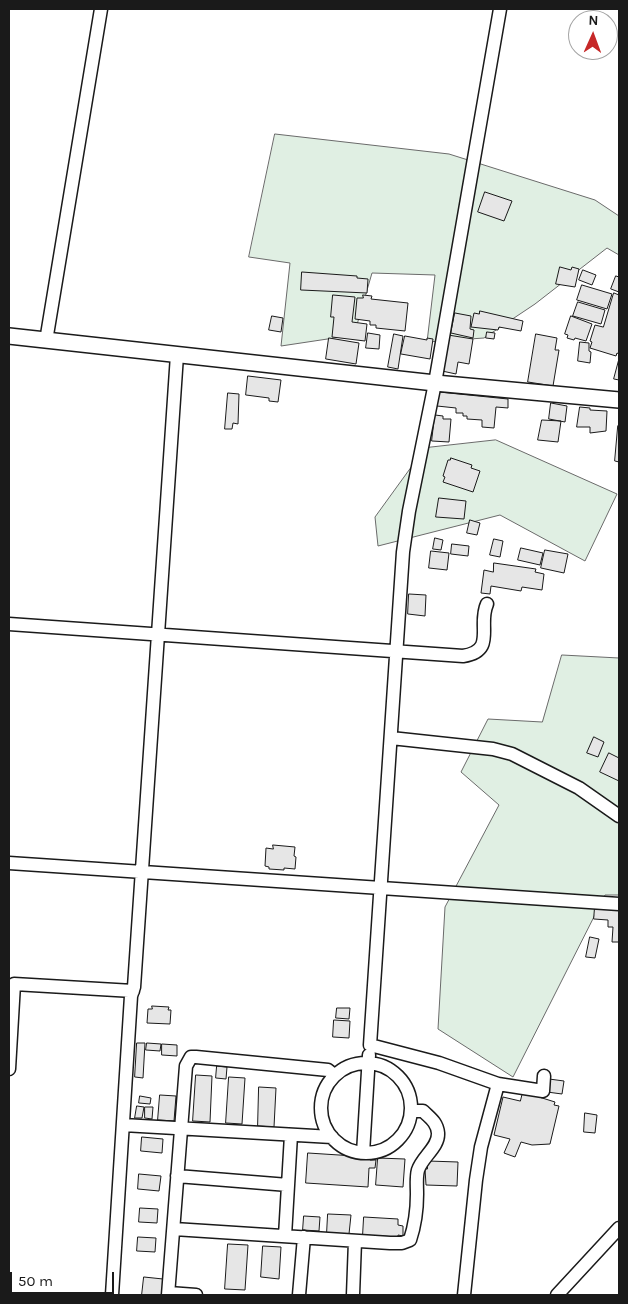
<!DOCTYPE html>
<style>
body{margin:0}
#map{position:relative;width:628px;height:1304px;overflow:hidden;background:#fff;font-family:Karla,sans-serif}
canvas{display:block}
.frame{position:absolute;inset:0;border:10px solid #1a1a1a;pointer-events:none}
.north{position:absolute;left:568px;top:10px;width:50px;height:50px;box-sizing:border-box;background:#fff;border:1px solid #a3a3a3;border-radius:50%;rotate:2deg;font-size:14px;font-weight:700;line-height:20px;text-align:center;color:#1a1a1a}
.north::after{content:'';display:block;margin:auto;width:18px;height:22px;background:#c62828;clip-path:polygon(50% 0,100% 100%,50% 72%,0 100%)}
.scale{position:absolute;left:10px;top:1272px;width:104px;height:22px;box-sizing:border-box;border:2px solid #1a1a1a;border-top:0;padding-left:6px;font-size:15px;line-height:18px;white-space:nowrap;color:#1a1a1a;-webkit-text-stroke:4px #fff;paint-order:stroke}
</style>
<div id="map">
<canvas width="628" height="1304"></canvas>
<div class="frame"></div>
<div class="north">N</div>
<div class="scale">50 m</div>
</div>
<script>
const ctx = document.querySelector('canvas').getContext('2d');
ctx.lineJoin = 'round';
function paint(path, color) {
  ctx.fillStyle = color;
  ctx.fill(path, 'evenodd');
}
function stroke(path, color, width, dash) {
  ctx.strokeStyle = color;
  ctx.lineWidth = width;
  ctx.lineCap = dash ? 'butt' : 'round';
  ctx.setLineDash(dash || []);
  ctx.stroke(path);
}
const green = new Path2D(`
 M 275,134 L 449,154 L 595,200 L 619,216 L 619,255 L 607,248 L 535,304 L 484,338 L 427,342 L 435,275 L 372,273 L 354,335 L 281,346 L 290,263 L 249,257 Z
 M 496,440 L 617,494 L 585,561 L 500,515 L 378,546 L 375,517 L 425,448 Z
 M 562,655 L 619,658 L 619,895 L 605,895 L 513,1077 L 438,1029 L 445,907 L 499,805 L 461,772 L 488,719 L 542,722 Z`);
paint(green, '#e0efe3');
stroke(green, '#6a6a6a', 1);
const building = new Path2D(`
 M 485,192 L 512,201 L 504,221 L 478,212 Z
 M 560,267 L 571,270 L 572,267 L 579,269 L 575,287 L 556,284 Z
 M 583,270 L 596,275 L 592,285 L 579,280 Z
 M 302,272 L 357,276 L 357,278 L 368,279 L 367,293 L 301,290 Z
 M 616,276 L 619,277 L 619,292 L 611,289 Z
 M 582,285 L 612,294 L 607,309 L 577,300 Z
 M 614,293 L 619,295 L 619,354 L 617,353 L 616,356 L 590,348 L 592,342 L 590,341 L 595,325 L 603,327 Z
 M 333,295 L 355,297 L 352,322 L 367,324 L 365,341 L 332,337 L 334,317 L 331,317 Z
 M 363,295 L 372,296 L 371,299 L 408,303 L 405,331 L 376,328 L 376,325 L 370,325 L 370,321 L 355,319 L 357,298 L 363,298 Z
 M 578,302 L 605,310 L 601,324 L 573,316 Z
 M 480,311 L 523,321 L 521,331 L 499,327 L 498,330 L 471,327 L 474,313 L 479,314 Z
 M 455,313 L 471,316 L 470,329 L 474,330 L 473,338 L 451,333 Z
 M 272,316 L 283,318 L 281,332 L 269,330 Z
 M 571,316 L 592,324 L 586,341 L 575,338 L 574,340 L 567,338 L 568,335 L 565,334 Z
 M 487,332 L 495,333 L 494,339 L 486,338 Z
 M 368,333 L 380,335 L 379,349 L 366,348 Z
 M 394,334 L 403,336 L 398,369 L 388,367 Z
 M 536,334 L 557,338 L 555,350 L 559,350 L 553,386 L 528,382 Z
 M 448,335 L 473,339 L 469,364 L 458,362 L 456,374 L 442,371 Z
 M 405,336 L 427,340 L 427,338 L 433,339 L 430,359 L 401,354 Z
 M 329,338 L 359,343 L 356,364 L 326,359 Z
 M 580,342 L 589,343 L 589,351 L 591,352 L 590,363 L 578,361 Z
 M 619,359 L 619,380 L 614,379 Z
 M 248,376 L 281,380 L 278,402 L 269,401 L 269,398 L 246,395 Z
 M 439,392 L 508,399 L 508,408 L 496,407 L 494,428 L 482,427 L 482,420 L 467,419 L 467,416 L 463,416 L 463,413 L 456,413 L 456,408 L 437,406 Z
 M 228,393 L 239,394 L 238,424 L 233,423 L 232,429 L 225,429 Z
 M 551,403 L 567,406 L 565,422 L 549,419 Z
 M 580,407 L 590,408 L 590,410 L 607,411 L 606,431 L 590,433 L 590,427 L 577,427 Z
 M 435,415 L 443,416 L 443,419 L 451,419 L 449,442 L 432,441 Z
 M 542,420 L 561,421 L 558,442 L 538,440 Z
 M 618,426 L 619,427 L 619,462 L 615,461 Z
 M 451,458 L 472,465 L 471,468 L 480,471 L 473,492 L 443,482 L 445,477 L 443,476 L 448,460 L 450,460 Z
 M 439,498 L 466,501 L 464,519 L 436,517 Z
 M 470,520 L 480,523 L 477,535 L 467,533 Z
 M 435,538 L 443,540 L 441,550 L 433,549 Z
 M 494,539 L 503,541 L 500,557 L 490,555 Z
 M 452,544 L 469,546 L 468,556 L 451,554 Z
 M 521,548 L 543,553 L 540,565 L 518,560 Z
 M 545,550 L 568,554 L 564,573 L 541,568 Z
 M 431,551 L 449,553 L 447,570 L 429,568 Z
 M 494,563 L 536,569 L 535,572 L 544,574 L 542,590 L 522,587 L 521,591 L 491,586 L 490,594 L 481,593 L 484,570 L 493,572 Z
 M 409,594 L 426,595 L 425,616 L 408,614 Z
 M 594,737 L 604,742 L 598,757 L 587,753 Z
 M 609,753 L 619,758 L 619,781 L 600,772 Z
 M 273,845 L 295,847 L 294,856 L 296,857 L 295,869 L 284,868 L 284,870 L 269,869 L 269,867 L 265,866 L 266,848 L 273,849 Z
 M 595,907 L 619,908 L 619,942 L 612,942 L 613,927 L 608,927 L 608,920 L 594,919 Z
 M 590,937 L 599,939 L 595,958 L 586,957 Z
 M 152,1006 L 169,1007 L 168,1010 L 171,1010 L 170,1024 L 147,1023 L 148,1009 L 152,1009 Z
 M 337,1008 L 350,1008 L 349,1019 L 336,1018 Z
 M 334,1020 L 350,1021 L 349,1038 L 333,1037 Z
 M 137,1043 L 145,1043 L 143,1078 L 135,1077 Z
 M 147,1043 L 161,1044 L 160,1051 L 146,1050 Z
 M 162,1044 L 177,1045 L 177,1056 L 162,1055 Z
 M 217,1066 L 227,1067 L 226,1079 L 216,1078 Z
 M 196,1075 L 212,1076 L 210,1122 L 193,1121 Z
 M 229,1077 L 245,1078 L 242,1124 L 226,1123 Z
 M 549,1079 L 564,1081 L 562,1094 L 547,1092 Z
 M 259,1087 L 276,1088 L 274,1127 L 258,1126 Z
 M 523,1092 L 555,1102 L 554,1105 L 559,1106 L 550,1144 L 532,1145 L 521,1142 L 515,1157 L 504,1153 L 510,1139 L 494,1135 L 503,1097 L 520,1101 Z
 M 160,1095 L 176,1096 L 174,1121 L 158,1120 Z
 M 140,1096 L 151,1098 L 150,1104 L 139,1103 Z
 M 137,1106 L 144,1107 L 142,1118 L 135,1118 Z
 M 145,1107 L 153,1107 L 152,1119 L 145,1118 Z
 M 585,1113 L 597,1115 L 595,1133 L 584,1132 Z
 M 142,1137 L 163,1139 L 162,1153 L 141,1151 Z
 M 308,1153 L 370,1157 L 370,1160 L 376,1160 L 375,1168 L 369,1168 L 368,1187 L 306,1183 Z
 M 378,1158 L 405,1159 L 403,1187 L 376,1185 Z
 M 428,1161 L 458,1162 L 457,1186 L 426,1185 L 425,1169 L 427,1169 Z
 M 139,1174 L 161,1176 L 159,1191 L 138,1189 Z
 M 140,1208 L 158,1209 L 157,1223 L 139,1222 Z
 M 328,1214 L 351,1215 L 349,1234 L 327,1233 Z
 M 304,1216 L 320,1217 L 319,1231 L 303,1230 Z
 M 364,1217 L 398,1219 L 398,1225 L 403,1226 L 403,1236 L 398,1235 L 398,1237 L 363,1235 Z
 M 138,1237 L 156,1238 L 155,1252 L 137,1251 Z
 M 228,1244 L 248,1245 L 245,1290 L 225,1289 Z
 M 263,1246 L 281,1247 L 279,1279 L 261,1277 Z
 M 144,1277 L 163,1279 L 162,1295 L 142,1295 Z`);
paint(building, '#e6e6e6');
stroke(building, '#1a1a1a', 1);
const minor = new Path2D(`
 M 46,341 L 101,9
 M 9,624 L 463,656 C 497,651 477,625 487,604
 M 391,738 L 493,749 L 512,754 L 579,788 L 619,816
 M 9,863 L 619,904
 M321 1108a45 45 0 1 1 90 0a45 45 0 1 1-90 0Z
 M 9,1069 L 14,984 L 133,991
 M 498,1084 L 543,1091 L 544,1076
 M 123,1125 L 332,1137
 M 363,1153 L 369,1055
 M 177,1176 L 288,1185
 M 174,1229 L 390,1243 L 402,1243 L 410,1240 C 415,1225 417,1209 417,1194 C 417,1186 416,1177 418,1170 C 422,1157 439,1147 438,1133 C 437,1122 430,1118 423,1111 L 412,1111
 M 285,1236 L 291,1135
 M 169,1293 L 196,1295
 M 112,1295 L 131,996 L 134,987 L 177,355
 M 168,1295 L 186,1066 L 191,1057 L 196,1057 L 328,1070 L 334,1075
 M 299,1295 L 304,1237
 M 353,1295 L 355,1241
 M 464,1295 L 476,1180 L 481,1147 L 498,1084 L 439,1063 L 370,1045 L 403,552 L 409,511 L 435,383 L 500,9
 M 557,1295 L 619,1228`);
const tertiary = new Path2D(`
 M 9,336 L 435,383 L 619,400`);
stroke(minor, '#1a1a1a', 15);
stroke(tertiary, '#1a1a1a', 18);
stroke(minor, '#fff', 12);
stroke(tertiary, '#fff', 15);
</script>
